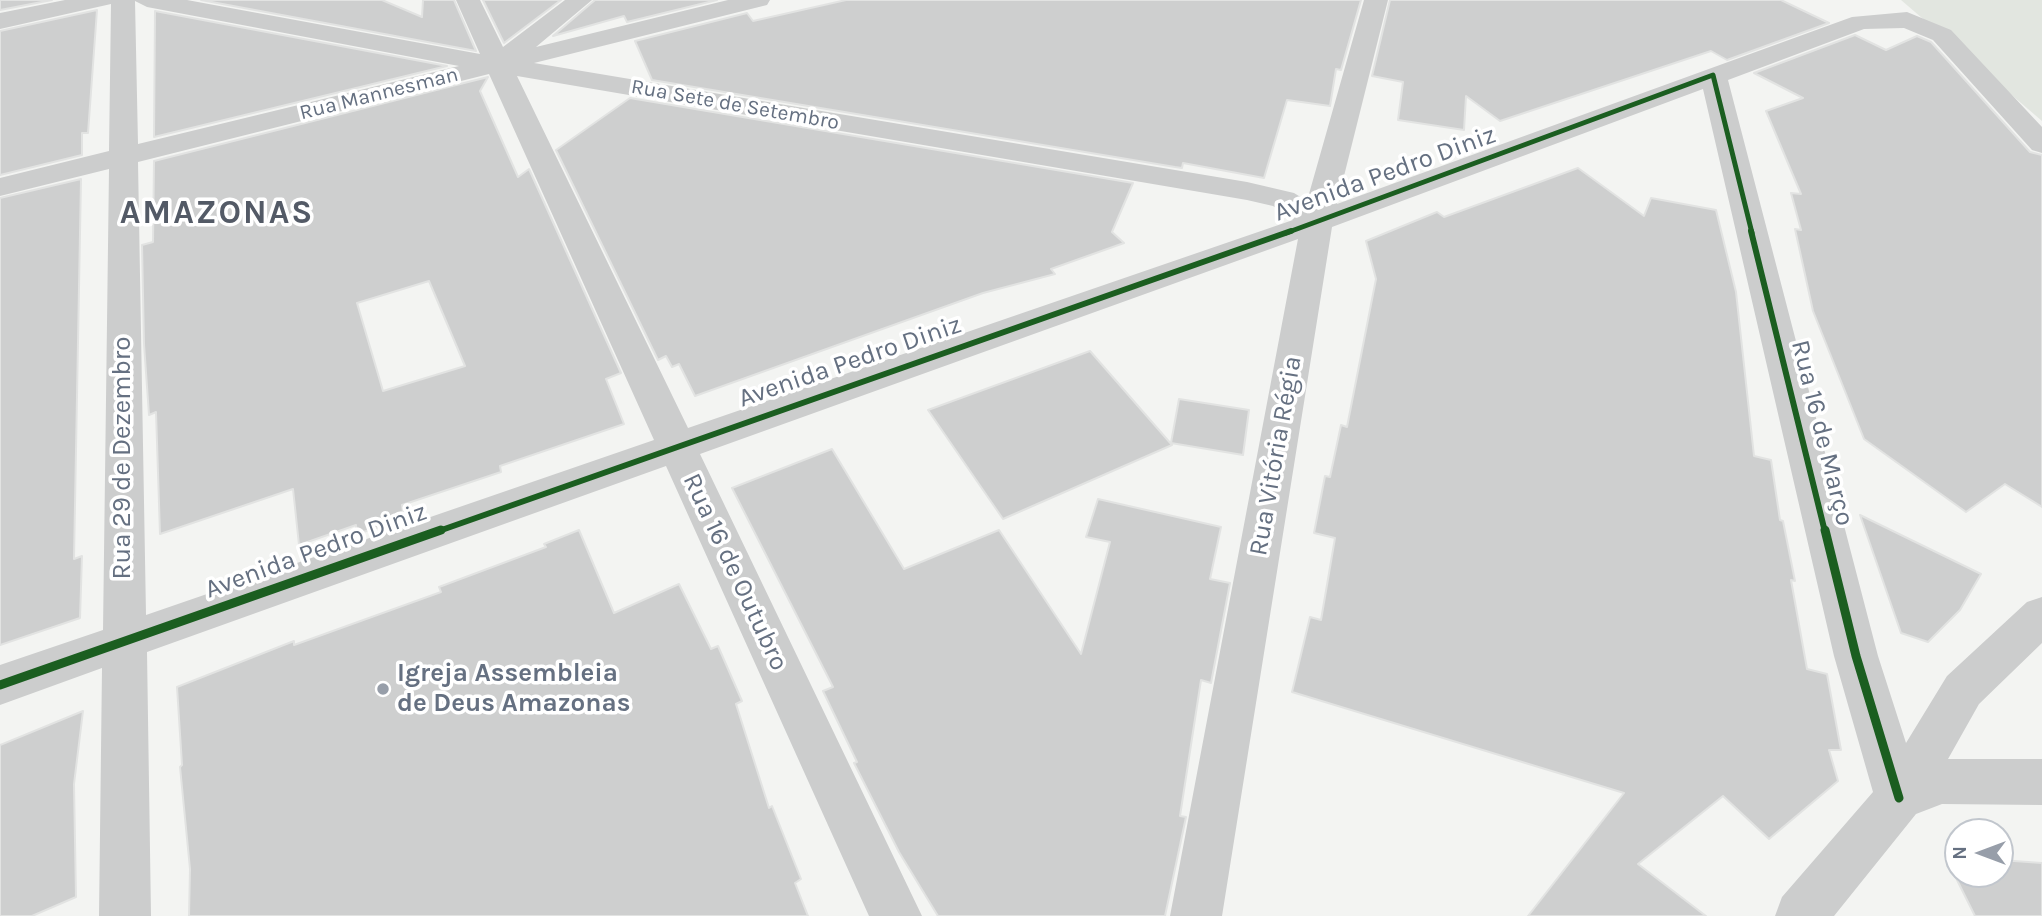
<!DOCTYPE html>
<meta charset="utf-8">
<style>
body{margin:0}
#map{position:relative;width:2042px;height:916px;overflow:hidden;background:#f3f4f2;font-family:Karla,sans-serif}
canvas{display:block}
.north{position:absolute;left:1944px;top:818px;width:70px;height:70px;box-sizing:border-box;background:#fff;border:2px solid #c1c6cd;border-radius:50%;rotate:270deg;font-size:19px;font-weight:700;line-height:28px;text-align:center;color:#657081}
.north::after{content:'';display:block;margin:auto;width:24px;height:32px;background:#979ea9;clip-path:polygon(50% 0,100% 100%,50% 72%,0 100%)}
</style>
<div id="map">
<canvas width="2042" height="916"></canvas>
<div class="north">N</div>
</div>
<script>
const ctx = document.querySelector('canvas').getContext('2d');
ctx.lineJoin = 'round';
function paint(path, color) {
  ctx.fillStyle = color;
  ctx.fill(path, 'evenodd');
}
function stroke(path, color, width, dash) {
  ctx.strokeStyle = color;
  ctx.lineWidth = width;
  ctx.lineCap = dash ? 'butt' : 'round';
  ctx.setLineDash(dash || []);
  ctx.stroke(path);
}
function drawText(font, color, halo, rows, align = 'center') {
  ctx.font = font + ' Karla,sans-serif';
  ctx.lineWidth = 7;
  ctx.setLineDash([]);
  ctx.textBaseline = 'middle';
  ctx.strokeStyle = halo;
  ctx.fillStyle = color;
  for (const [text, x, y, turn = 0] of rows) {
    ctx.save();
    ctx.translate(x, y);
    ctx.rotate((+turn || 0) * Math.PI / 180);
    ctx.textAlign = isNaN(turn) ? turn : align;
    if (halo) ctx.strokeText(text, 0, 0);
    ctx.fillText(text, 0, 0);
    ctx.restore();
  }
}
paint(new Path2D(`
 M 1901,0 L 2042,0 L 2042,121 Z`), '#e2e6e0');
const building = new Path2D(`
 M 0,0 L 52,0 L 0,10 Z
 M 201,0 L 382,0 L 422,17 L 423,0 L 454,0 L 476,51 Z
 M 483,0 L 561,0 L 504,43 Z
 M 595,0 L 717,0 L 627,22 L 624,16 L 553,36 Z
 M 846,0 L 1361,0 L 1341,70 L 1336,69 L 1330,106 L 1287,100 L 1264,178 L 1183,163 L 1182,168 L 1175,167 L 652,80 L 635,41 L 747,13 L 753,21 Z
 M 1390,0 L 1781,0 L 1829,23 L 1727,60 L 1711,51 L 1500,121 L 1466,96 L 1464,130 L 1398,120 L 1403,82 L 1372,76 Z
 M 97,10 L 88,133 L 82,133 L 82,155 L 0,175 L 0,31 Z
 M 155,11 L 447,66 L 154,137 Z
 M 1855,35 L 1886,50 L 1917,36 L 1931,42 L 2030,152 L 2042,155 L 2042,507 L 2005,484 L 1966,512 L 1864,439 L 1813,311 L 1795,229 L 1801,230 L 1791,193 L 1801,194 L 1766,111 L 1803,98 L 1754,73 Z
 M 488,77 L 480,91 L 518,177 L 529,169 L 621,373 L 606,379 L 624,424 L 500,466 L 501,472 L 402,505 L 404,519 L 357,534 L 356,525 L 299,545 L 293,489 L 160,534 L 156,412 L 149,415 L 144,344 L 142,245 L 153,242 L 154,161 ZM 429,281 L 465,366 L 383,391 L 357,303 Z
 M 630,98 L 1133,183 L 1112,232 L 1124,243 L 1051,269 L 1055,274 L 983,293 L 695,396 L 679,364 L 672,367 L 666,356 L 658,360 L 556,150 Z
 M 1578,168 L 1644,216 L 1651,198 L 1716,210 L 1736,292 L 1754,456 L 1771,460 L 1780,520 L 1783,521 L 1795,581 L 1791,580 L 1807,669 L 1827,674 L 1841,750 L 1829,750 L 1838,781 L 1769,839 L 1723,796 L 1638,864 L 1706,916 L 1528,916 L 1624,793 L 1292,692 L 1310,617 L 1321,620 L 1335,538 L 1314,533 L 1325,476 L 1330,477 L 1341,425 L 1347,427 L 1376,279 L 1366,241 L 1437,212 L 1444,217 Z
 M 81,179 L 74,559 L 82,556 L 80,618 L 0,645 L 0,198 Z
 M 1090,351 L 1172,445 L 1003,519 L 928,410 Z
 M 1179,399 L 1249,410 L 1243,455 L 1171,443 Z
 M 832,449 L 904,569 L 999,530 L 1081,654 L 1110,542 L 1086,537 L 1098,499 L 1221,527 L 1210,579 L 1230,583 L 1211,683 L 1201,680 L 1180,816 L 1186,817 L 1165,916 L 938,916 L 899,852 L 854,763 L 857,762 L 823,691 L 833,687 L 732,488 Z
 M 1860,515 L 1981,574 L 1960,610 L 1928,642 L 1901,633 Z
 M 579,530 L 614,613 L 679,584 L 711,649 L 718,646 L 742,701 L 736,704 L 769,808 L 772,806 L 801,879 L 795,883 L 808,916 L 189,916 L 190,869 L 180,767 L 182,765 L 177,687 L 294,641 L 294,645 L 441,592 L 439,587 L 546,547 L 544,544 Z
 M 83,711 L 74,784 L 76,897 L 32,916 L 0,916 L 0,745 Z
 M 1945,856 L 1958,857 L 1958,874 L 2000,874 L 2000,860 L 2042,863 L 2042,916 L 1975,916 Z`);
paint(building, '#cecfcf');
stroke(building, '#e2e3e2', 2);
paint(new Path2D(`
 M 65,0 L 187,0 L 480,54 L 456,0 L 480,0 L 503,47 L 565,0 L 592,0 L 536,47 L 728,0 L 770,0 L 767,5 L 534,63 L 1247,182 L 1294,193 L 1307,201 L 1364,0 L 1388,0 L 1337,204 L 1852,17 L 1907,12 L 1951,30 L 2042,127 L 2042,153 L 2032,150 L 1933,40 L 1904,28 L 1864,29 L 1728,80 L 1878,656 L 1906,743 L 1947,676 L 2027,602 L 2042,597 L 2042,643 L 1979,704 L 1948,759 L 2042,759 L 2042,805 L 1942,804 L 1916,814 L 1834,916 L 1775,916 L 1782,897 L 1873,792 L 1834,656 L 1703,89 L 1332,227 L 1222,916 L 1170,916 L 1298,239 L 700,454 L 922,916 L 869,916 L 666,466 L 147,652 L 151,916 L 99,916 L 102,668 L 0,705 L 0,665 L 103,630 L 109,169 L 0,196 L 0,178 L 109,151 L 111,4 L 0,29 L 0,13 ZM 135,1 L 147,7 L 459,66 L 138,144 ZM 489,74 L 654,440 L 146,615 L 138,162 ZM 517,76 L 1247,200 L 1273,206 L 1293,220 L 688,428 Z`), '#cccdcd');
stroke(new Path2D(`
 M 1286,233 L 1713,75 L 1752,233`), '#1b5e20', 5);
stroke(new Path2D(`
 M 1751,231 L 1825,532
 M 436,532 L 1291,231`), '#1b5e20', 6);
stroke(new Path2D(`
 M 1825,530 L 1856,656 L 1899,798
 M 0,685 L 441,530`), '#1b5e20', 9);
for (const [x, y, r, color] of [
 [383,689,7,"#979ea9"]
]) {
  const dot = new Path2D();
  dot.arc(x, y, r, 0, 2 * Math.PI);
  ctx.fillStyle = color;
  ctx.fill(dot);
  stroke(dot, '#fff', 2.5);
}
drawText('21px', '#657081', '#fff', [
 ["Rua Mannesman",379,94,-14],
 ["Rua Sete de Setembro",735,105,10]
]);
drawText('26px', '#657081', '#fff', [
 ["Avenida Pedro Diniz",1385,174,-20],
 ["Avenida Pedro Diniz",850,362,-19],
 ["Rua 16 de Março",1822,433,76],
 ["Rua Vitória Régia",1276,456,-80],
 ["Rua 29 de Dezembro",123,458,-90],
 ["Avenida Pedro Diniz",316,551,-20],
 ["Rua 16 de Outubro",735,572,65]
]);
drawText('bold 26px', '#657081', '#fff', [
 ["Igreja Assembleia",397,674],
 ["de Deus Amazonas",397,704]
], 'left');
ctx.letterSpacing = '2px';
drawText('bold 33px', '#535a66', '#fff', [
 ["AMAZONAS",217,214]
]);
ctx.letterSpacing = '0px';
</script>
